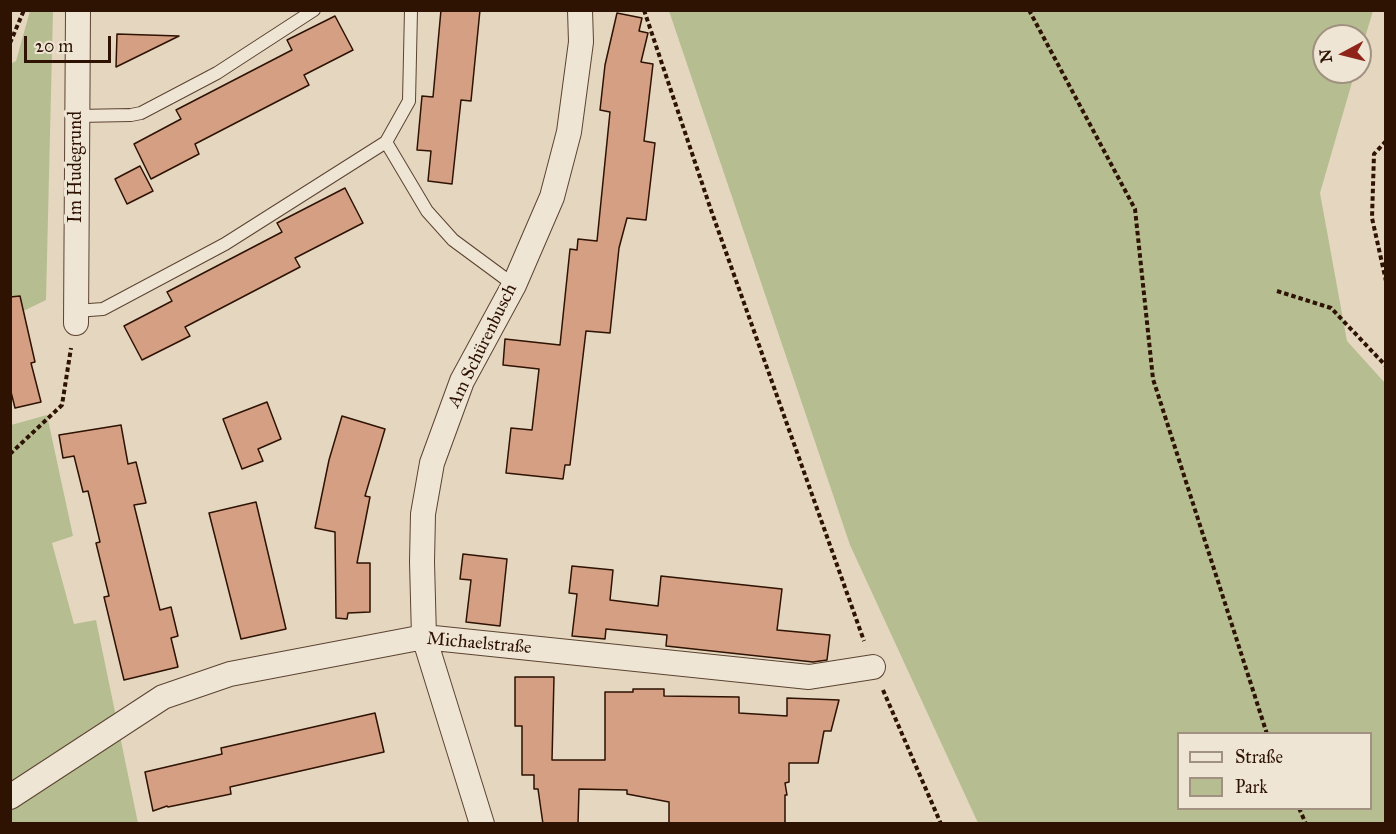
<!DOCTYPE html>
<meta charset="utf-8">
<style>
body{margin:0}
#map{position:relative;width:1396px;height:834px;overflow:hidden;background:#e5d7bf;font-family:"IM FELL Great Primer",serif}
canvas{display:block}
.frame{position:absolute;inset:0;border:12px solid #2e1202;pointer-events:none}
.legend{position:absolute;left:1177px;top:732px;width:195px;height:78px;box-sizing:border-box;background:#eee5d5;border:2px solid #a19181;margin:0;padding:8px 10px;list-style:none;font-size:18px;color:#2e1202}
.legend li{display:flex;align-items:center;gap:12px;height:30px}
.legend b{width:30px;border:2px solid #a19181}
.north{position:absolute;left:1312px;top:24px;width:60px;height:60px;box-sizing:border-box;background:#eee5d5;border:2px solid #a19181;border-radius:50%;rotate:263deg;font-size:16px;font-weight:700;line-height:24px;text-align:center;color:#2e1202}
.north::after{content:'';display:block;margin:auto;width:21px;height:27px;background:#8f2418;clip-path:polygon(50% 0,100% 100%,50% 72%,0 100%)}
.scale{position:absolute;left:24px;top:36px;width:87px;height:27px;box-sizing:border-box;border:3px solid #2e1202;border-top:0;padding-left:8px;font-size:18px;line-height:21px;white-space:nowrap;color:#2e1202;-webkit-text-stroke:4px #eee5d5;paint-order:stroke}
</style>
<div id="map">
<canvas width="1396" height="834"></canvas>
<div class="frame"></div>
<ul class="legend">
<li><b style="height:8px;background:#eee5d5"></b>Straße</li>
<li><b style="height:16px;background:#b6be91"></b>Park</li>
</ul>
<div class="north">N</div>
<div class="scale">20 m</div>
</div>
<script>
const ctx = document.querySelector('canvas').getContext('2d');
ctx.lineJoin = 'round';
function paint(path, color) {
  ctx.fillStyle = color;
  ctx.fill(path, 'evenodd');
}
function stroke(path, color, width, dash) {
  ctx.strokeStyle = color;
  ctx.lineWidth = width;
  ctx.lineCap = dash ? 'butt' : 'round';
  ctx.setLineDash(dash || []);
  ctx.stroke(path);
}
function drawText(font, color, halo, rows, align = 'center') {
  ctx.font = font + ' "IM FELL Great Primer",serif';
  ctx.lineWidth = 6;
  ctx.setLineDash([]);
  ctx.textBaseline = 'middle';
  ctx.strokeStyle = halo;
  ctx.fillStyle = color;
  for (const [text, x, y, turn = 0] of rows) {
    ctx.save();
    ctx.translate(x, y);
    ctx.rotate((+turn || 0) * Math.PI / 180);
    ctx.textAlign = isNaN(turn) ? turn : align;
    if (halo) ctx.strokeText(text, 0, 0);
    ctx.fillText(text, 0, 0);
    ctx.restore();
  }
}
paint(new Path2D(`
 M 30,11 L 53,11 L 46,300 L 11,317 L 10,64 L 16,61 Z
 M 669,11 L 1373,11 L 1360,54 L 1360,36 L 1324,36 L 1324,72 L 1355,72 L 1320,193 L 1347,341 L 1385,383 L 1385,823 L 978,823 L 850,545 ZM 1178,734 L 1370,734 L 1370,808 L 1178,808 Z
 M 47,415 L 73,536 L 52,543 L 74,624 L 96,620 L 138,823 L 11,824 L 11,425 Z`), '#b6be91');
const building = new Path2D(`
 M 441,10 L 480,10 L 471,101 L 461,100 L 452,184 L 428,181 L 431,151 L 417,150 L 422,96 L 433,97 Z
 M 617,13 L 642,18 L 639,31 L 648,33 L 641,62 L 653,64 L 644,141 L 655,143 L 646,220 L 627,218 L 619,248 L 610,333 L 586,331 L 570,465 L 565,465 L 563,479 L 506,473 L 511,428 L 532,430 L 539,369 L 503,365 L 505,339 L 560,345 L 570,249 L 577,250 L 578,239 L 597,241 L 610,112 L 600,110 L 605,65 Z
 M 335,16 L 353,50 L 304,75 L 309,85 L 195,144 L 199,154 L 151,179 L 134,144 L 181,119 L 176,110 L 292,50 L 287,40 Z
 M 117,34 L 179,36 L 116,67 Z
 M 140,166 L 153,191 L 127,204 L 115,179 Z
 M 345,188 L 363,223 L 295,258 L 300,267 L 185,327 L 190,336 L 142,360 L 124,326 L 172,301 L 167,292 L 282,232 L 277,223 Z
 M 20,296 L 35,362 L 31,363 L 41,402 L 15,408 L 10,388 L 10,297 Z
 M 267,402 L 281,439 L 258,449 L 263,461 L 242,469 L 223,419 Z
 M 342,416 L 385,429 L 365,496 L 370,497 L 357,563 L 370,563 L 370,612 L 348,613 L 347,619 L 336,618 L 335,532 L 315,528 L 329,460 Z
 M 121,425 L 128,464 L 136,462 L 146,503 L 134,505 L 160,610 L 171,607 L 178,636 L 171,638 L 178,667 L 124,680 L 104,597 L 109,596 L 96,543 L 100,542 L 88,491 L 83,492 L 74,456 L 63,458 L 59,435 Z
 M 256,502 L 286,629 L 241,639 L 209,513 Z
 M 463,554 L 507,559 L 500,626 L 466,622 L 471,580 L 460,579 Z
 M 572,566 L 613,570 L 610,600 L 658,606 L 661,576 L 782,589 L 777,630 L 830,635 L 827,660 L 813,662 L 666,646 L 667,635 L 606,629 L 605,639 L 572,636 L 577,594 L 569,593 Z
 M 515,677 L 554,677 L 552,760 L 605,760 L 605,692 L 633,692 L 633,689 L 664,689 L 664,696 L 739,697 L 739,713 L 787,716 L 787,698 L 839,700 L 831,731 L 824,731 L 818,763 L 789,763 L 789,782 L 785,783 L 787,795 L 785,795 L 785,824 L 669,824 L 669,802 L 627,794 L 627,790 L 579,789 L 578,824 L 543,824 L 538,789 L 534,789 L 534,775 L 522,775 L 522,726 L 515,726 Z
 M 375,713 L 384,752 L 230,787 L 231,794 L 168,807 L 167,806 L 153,811 L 145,772 L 222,754 L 221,748 Z`);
paint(building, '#d49f83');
stroke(building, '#2e1202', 1.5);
const lane = new Path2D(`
 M 77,116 L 131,115 L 141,113 L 217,73 L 314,10
 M 386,142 L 409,101 L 411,10
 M 76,311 L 103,309 L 225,244 L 386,142 L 427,211 L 453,240 L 514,285`);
const street = new Path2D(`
 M 76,323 L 78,10
 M 10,797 L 163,697 L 230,674 L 424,637 L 809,677 L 873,667
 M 482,824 L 424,637 L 422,562 L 423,514 L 432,463 L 462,381 L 514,285 L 552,197 L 569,132 L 581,42 L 580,10`);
stroke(lane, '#5c4331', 14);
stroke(street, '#5c4331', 26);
stroke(new Path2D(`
 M 644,10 L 711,210 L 864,641
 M 1029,10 L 1135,209 L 1153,379 L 1267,734
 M 10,43 L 24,10
 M 1386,141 L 1374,154 L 1372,218 L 1386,281
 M 1277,291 L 1331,308 L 1386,366
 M 10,454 L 62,405 L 71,348
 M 883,690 L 941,824
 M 1299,808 L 1306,824`), '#2e1202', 4, [4.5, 3]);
stroke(lane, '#eee5d5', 12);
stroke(street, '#eee5d5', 24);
drawText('18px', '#2e1202', '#eee5d5', [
 ["Im Hudegrund",77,167,-90],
 ["Am Schürenbusch",483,346,-64],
 ["Michaelstraße",479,644,5]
]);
</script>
